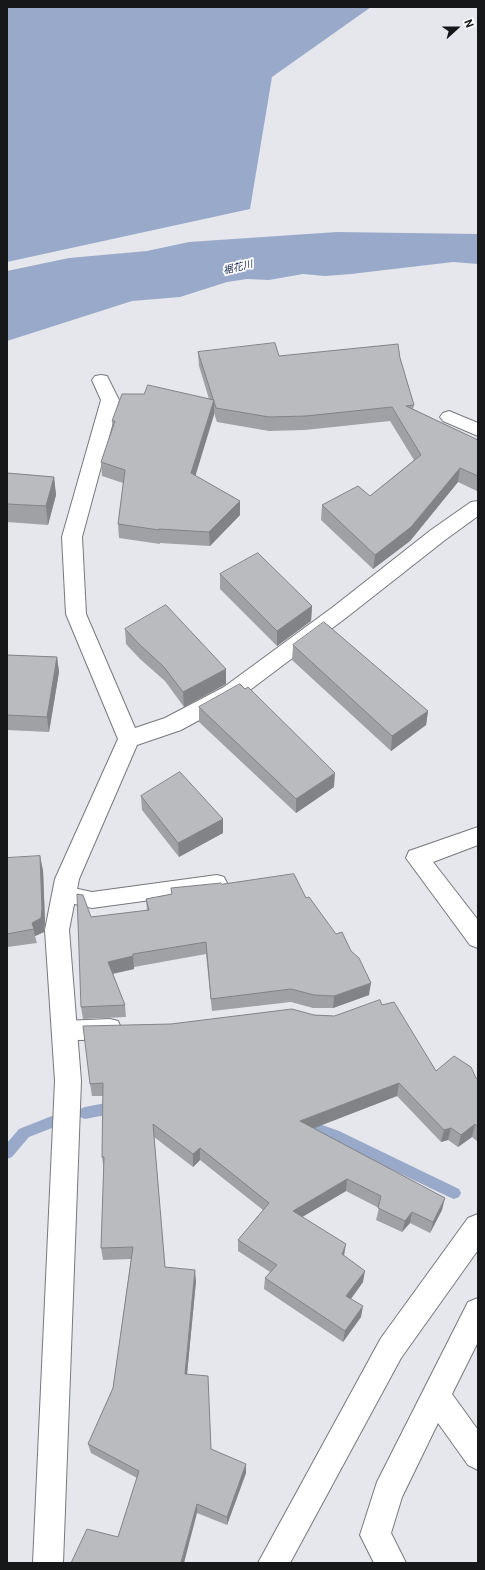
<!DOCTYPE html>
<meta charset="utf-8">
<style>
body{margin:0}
#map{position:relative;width:485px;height:1570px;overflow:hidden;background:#e5e7ec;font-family:Roboto,sans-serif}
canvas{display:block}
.frame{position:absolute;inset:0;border:8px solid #161718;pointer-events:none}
.north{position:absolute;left:437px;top:8px;width:40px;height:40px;-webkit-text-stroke:3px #fff;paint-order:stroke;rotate:69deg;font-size:11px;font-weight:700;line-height:16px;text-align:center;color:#161718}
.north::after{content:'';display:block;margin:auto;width:14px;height:18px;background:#161718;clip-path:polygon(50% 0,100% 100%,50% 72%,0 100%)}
</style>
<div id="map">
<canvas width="485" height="1570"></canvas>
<div class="frame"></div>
<div class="north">N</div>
</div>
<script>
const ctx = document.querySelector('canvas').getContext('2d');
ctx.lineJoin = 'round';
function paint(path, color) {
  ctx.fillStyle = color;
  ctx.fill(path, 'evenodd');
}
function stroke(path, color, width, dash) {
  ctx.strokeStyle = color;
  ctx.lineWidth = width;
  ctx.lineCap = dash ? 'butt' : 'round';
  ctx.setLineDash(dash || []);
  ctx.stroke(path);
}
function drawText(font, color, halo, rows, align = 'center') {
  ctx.font = font + ' Roboto,"Noto Sans JP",sans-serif';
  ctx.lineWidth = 3.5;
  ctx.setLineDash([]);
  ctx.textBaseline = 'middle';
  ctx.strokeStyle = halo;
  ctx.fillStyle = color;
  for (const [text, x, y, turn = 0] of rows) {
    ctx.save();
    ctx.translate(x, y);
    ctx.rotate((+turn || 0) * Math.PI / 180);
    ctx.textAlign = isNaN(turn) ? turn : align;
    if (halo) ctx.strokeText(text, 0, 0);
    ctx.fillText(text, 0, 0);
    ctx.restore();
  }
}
paint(new Path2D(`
 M 7,7 L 371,7 L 272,77 L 250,209 L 7,262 Z`), '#99a9ca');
paint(new Path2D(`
 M 337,232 L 478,234 L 478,264 L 453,262 L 351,274 L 325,276 L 303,274 L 269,280 L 247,279 L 227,282 L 180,297 L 132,301 L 7,341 L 7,271 L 69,258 L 147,251 L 189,242 Z`), '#99a9c9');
paint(new Path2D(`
 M 116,1101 L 121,1103 L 122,1107 L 121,1111 L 116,1113 L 85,1119 L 80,1117 L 79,1113 L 80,1109 L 85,1107 Z
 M 52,1116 L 57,1118 L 58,1122 L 57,1126 L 29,1137 L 12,1157 L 7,1159 L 7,1143 L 19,1129 Z
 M 300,1117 L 339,1131 L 459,1189 L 461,1193 L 459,1197 L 454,1199 L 449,1197 L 330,1140 L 295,1127 L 294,1123 L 295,1119 Z`), '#99a9c9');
const lane = new Path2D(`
 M 217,875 L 224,877 L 227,883 L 224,889 L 217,891 L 92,908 L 57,900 L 54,894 L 57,888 L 64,886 L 92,892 Z
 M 110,1019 L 118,1021 L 121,1028 L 118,1035 C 103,1040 70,1042 56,1037 L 53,1030 L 56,1023 L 64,1021 Z`);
const street = new Path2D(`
 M 101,375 L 107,376 L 119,400 L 82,537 L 86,614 L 135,728 L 165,718 L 224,687 L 333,607 L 431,530 L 471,502 L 478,501 L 478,516 L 445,540 L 347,617 L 238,699 L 181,730 L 137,745 L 79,879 L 69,930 L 81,1081 L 63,1563 L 33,1563 L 55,1081 L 45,930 L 55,879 L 118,739 L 66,614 L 62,537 L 101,400 L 92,380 L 95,376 Z
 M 449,411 L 478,423 L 478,436 L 443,421 L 440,417 L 443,413 Z
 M 478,827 L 478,845 L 433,862 L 478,920 L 478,948 L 470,945 L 406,858 L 409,851 Z
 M 478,1214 L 478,1250 L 401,1358 L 290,1563 L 258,1563 L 381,1338 L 468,1218 Z
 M 478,1298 L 478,1342 L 452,1394 L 478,1430 L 478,1470 L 468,1465 L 438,1423 L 402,1497 L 391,1533 L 406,1563 L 374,1563 L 360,1535 L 377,1482 L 468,1302 Z`);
stroke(lane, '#76787c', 2);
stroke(street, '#76787c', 2);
paint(lane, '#fff');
paint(street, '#fff');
paint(new Path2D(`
 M 198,352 L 279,356 L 400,358 L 414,405 L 413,409 L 478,440 L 478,490 L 477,491 L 458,482 L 410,541 L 373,569 L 321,520 L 322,505 L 370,496 L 414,460 L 390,421 L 305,430 L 269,431 L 217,422 L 214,413 L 195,476 L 240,501 L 240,515 L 210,546 L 160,543 L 160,544 L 119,538 L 118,524 L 123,483 L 102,476 L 101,462 L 113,428 L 112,421 L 209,399 L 199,366 Z
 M 7,473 L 54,477 L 56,495 L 48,525 L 7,522 Z
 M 220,574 L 312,606 L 311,621 L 277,646 L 220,589 Z
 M 125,629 L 226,669 L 226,684 L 184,707 L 165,681 L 140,659 L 126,644 Z
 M 293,645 L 428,711 L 426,725 L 391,751 L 292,660 Z
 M 7,655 L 57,657 L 59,672 L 49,732 L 7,730 Z
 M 199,707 L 334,787 L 296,813 L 199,722 Z
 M 141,796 L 223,819 L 223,833 L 179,857 L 142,810 Z
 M 7,858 L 43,870 L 45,922 L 44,932 L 35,936 L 37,943 L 7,947 Z
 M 222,884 L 306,898 L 369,995 L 333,1008 L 313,1008 L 291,1002 L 212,1011 L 206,954 L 134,967 L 134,969 L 113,974 L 125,1005 L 126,1017 L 83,1019 L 81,1007 L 91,917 L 147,911 L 146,899 L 172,894 L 171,888 Z
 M 382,1005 L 436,1071 L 476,1078 L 478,1080 L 478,1142 L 472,1137 L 458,1147 L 448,1140 L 441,1142 L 397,1096 L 313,1128 L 442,1210 L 430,1233 L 410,1223 L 402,1232 L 376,1220 L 379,1208 L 346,1191 L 302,1217 L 344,1256 L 363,1282 L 351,1299 L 361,1317 L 343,1342 L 264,1289 L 265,1278 L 270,1272 L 238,1251 L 238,1240 L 263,1210 L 200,1160 L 193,1167 L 154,1137 L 165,1267 L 196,1281 L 187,1375 L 211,1449 L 246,1473 L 227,1525 L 197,1513 L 118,1537 L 137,1478 L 91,1453 L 88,1444 L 113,1388 L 131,1259 L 103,1260 L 101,1248 L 104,1170 L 102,1157 L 103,1096 L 92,1096 L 90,1084 L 171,1024 L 314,1015 L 334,1016 Z`), '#9fa1a4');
paint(new Path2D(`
 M 214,400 L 214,415 L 192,487 L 191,473 Z
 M 460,468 L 458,482 L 410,541 L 373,569 L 375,555 Z
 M 54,477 L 56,495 L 48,525 L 46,506 Z
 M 240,501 L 240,515 L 210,546 L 209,532 Z
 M 312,606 L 311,621 L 277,646 L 277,631 Z
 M 57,657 L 59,672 L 49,732 L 47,717 Z
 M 226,669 L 226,684 L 184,707 L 183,692 Z
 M 428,711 L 426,725 L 391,751 L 392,736 Z
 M 335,773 L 334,787 L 296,813 L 296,799 Z
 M 223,819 L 223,833 L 179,857 L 178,843 Z
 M 40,856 L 43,870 L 45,922 L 44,932 L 35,936 L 32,923 Z
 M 133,956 L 134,969 L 110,974 L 108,962 Z
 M 371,983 L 369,995 L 333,1008 L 334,996 Z
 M 399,1083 L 397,1096 L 299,1134 L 300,1121 Z
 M 475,1124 L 472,1137 L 458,1147 L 461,1135 Z
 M 451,1128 L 448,1140 L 441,1142 L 444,1130 Z
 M 200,1148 L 200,1160 L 193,1167 L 193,1154 Z
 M 347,1179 L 346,1191 L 292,1223 L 293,1211 Z
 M 445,1198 L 442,1210 L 430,1233 L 433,1222 Z
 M 412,1212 L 410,1223 L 402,1232 L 405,1221 Z
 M 346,1244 L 344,1256 L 342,1254 Z
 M 195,1270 L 196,1281 L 186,1384 L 185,1374 Z
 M 365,1271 L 363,1282 L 345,1307 L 346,1296 Z
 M 363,1306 L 361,1317 L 343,1342 L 345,1331 Z
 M 246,1464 L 246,1473 L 227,1525 L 227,1517 Z
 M 197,1504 L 197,1513 L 184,1563 L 181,1563 Z`), '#828386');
const building = new Path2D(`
 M 275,343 L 279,356 L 398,344 L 400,358 L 414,405 L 406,406 L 478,440 L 478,476 L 460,468 L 411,527 L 375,555 L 322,505 L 358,486 L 370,496 L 421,455 L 392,407 L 306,416 L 269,417 L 216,408 L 198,352 Z
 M 148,385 L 214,400 L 191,473 L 240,501 L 209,532 L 159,529 L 159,530 L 118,524 L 125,470 L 101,462 L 115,421 L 112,421 L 122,394 L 144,394 Z
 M 7,473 L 54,477 L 46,506 L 7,504 Z
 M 258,553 L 312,606 L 277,631 L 220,574 Z
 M 166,605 L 226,669 L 183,692 L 164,667 L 139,644 L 125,629 Z
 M 324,622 L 428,711 L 392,736 L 293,645 Z
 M 7,655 L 57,657 L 47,717 L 7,715 Z
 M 240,684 L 245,689 L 248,687 L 335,773 L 296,799 L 199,707 Z
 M 180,772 L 223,819 L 178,843 L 141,796 Z
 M 40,856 L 42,909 L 41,918 L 32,923 L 34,929 L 7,934 L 7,858 Z
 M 294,874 L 306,898 L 309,897 L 336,934 L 342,932 L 351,951 L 359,958 L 371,983 L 334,996 L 314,995 L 291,989 L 211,999 L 206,942 L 133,954 L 133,956 L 108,962 L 125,1005 L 81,1007 L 77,894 L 83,895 L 91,917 L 149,910 L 146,899 L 172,894 L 171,888 L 221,883 L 222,884 Z
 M 380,1000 L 382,1005 L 394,1002 L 436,1071 L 454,1056 L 471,1067 L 476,1078 L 478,1080 L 478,1127 L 475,1124 L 461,1135 L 451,1128 L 444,1130 L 399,1083 L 300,1121 L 445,1198 L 433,1222 L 412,1212 L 405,1221 L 378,1208 L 381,1196 L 347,1179 L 293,1211 L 346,1244 L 342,1254 L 365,1271 L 346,1296 L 363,1306 L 345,1331 L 265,1278 L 277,1265 L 238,1240 L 269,1203 L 200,1148 L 193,1154 L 153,1124 L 165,1267 L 195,1270 L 185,1374 L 208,1376 L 211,1449 L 246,1464 L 227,1517 L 197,1504 L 181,1562 L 183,1563 L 71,1563 L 87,1529 L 118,1537 L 139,1471 L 88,1444 L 113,1388 L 133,1247 L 101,1248 L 104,1157 L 102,1157 L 103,1083 L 90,1084 L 83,1026 L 171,1024 L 292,1009 L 314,1015 L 334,1016 Z`);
paint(building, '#b9bbbf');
stroke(building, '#828386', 1);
drawText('italic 10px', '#182a54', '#fff', [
 ["裾花川",238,268,-14]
]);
</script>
